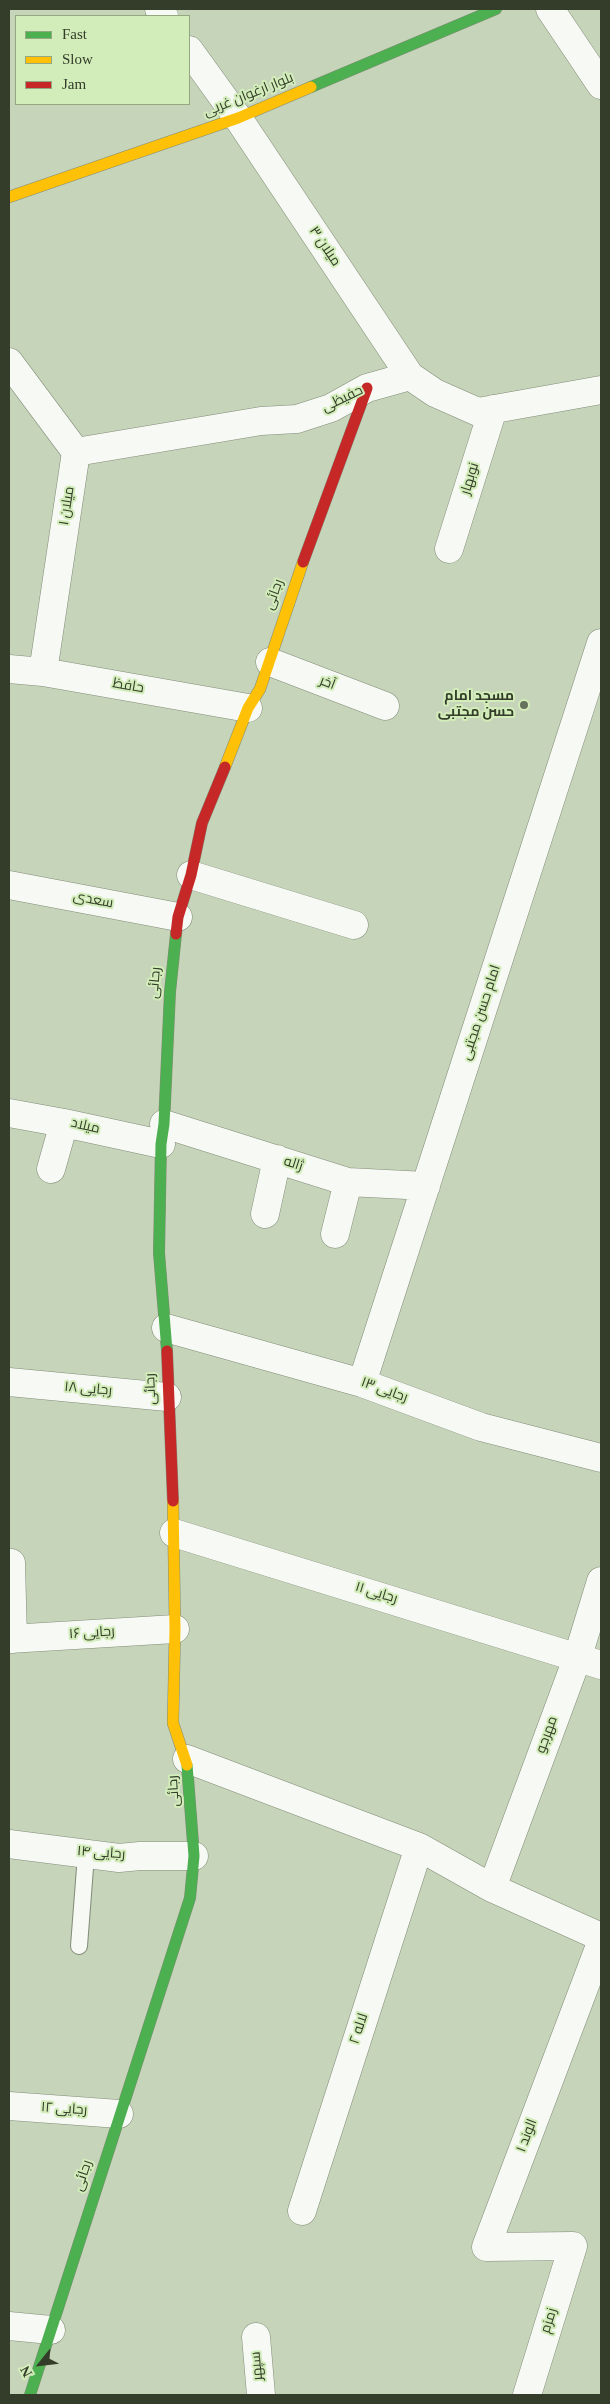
<!DOCTYPE html>
<meta charset="utf-8">
<style>
body{margin:0}
#map{position:relative;width:610px;height:2404px;overflow:hidden;background:#c6d4b9;font-family:Georgia,serif}
canvas{display:block}
.frame{position:absolute;inset:0;border:10px solid #333d29;pointer-events:none}
.legend{position:absolute;left:15px;top:15px;width:175px;height:90px;box-sizing:border-box;background:#d3edba;border:1px solid #93a780;margin:0;padding:6px 9px;list-style:none;font-size:15px;color:#333d29}
.legend li{display:flex;align-items:center;gap:10px;height:25px}
.legend b{width:25px;border:1px solid #93a780}
.north{position:absolute;left:15px;top:2339px;width:50px;height:50px;-webkit-text-stroke:4px #d3edba;paint-order:stroke;rotate:241deg;font-size:14px;font-weight:700;line-height:20px;text-align:center;color:#333d29}
.north::after{content:'';display:block;margin:auto;width:18px;height:22px;background:#333d29;clip-path:polygon(50% 0,100% 100%,50% 72%,0 100%)}
</style>
<div id="map">
<canvas width="610" height="2404"></canvas>
<div class="frame"></div>
<ul class="legend">
<li><b style="height:6px;background:#4caf50"></b>Fast</li>
<li><b style="height:6px;background:#ffc107"></b>Slow</li>
<li><b style="height:6px;background:#c62828"></b>Jam</li>
</ul>
<div class="north">N</div>
</div>
<script>
const ctx = document.querySelector('canvas').getContext('2d');
ctx.lineJoin = 'round';
function stroke(path, color, width, dash) {
  ctx.strokeStyle = color;
  ctx.lineWidth = width;
  ctx.lineCap = dash ? 'butt' : 'round';
  ctx.setLineDash(dash || []);
  ctx.stroke(path);
}
function drawText(font, color, halo, rows, align = 'center') {
  ctx.font = font + ' Georgia,Cairo,serif';
  ctx.lineWidth = 4;
  ctx.setLineDash([]);
  ctx.textBaseline = 'middle';
  ctx.strokeStyle = halo;
  ctx.fillStyle = color;
  for (const [text, x, y, turn = 0] of rows) {
    ctx.save();
    ctx.translate(x, y);
    ctx.rotate((+turn || 0) * Math.PI / 180);
    ctx.textAlign = isNaN(turn) ? turn : align;
    if (halo) ctx.strokeText(text, 0, 0);
    ctx.fillText(text, 0, 0);
    ctx.restore();
  }
}
const lane = new Path2D(`
 M 79,1946 L 86,1855`);
const street = new Path2D(`
 M 159,9 L 164,16
 M 550,9 L 601,85
 M 189,50 L 238,118 L 410,376
 M 9,362 L 76,452 L 43,672
 M 76,452 L 261,421 L 297,419 L 331,408 L 367,388 L 410,376 L 435,393 L 478,412 L 601,390
 M 449,549 L 493,409
 M 270,662 L 385,706
 M 9,669 L 43,672 L 248,708
 M 191,875 L 354,925
 M 9,885 L 178,917
 M 9,1113 L 64,1123 L 161,1144
 M 164,1124 L 348,1182 L 426,1186
 M 51,1169 L 64,1123
 M 265,1214 L 277,1159
 M 335,1234 L 348,1182
 M 166,1328 L 362,1383 L 481,1427 L 601,1458
 M 9,1382 L 167,1397
 M 362,1383 L 601,643
 M 174,1533 L 601,1665
 M 11,1563 L 13,1639
 M 9,1639 L 175,1629
 M 187,1759 L 419,1847 L 492,1888 L 601,1937
 M 9,1844 L 119,1858 L 140,1856 L 194,1856
 M 492,1888 L 578,1656 L 601,1581
 M 9,2106 L 119,2114
 M 302,2211 L 419,1847
 M 9,2326 L 51,2330
 M 256,2337 L 261,2395
 M 527,2395 L 573,2246 L 486,2247 L 601,1943`);
const fast = new Path2D(`
 M 311,87 L 496,9
 M 167,1351 L 159,1253 L 161,1144 L 164,1124 L 170,992 L 176,934
 M 30,2395 L 190,1898 L 194,1856 L 187,1765`);
const slow = new Path2D(`
 M 9,197 L 238,118 L 311,87
 M 225,767 L 248,708 L 260,689 L 303,562
 M 173,1501 L 175,1629 L 173,1723 L 187,1765`);
const jam = new Path2D(`
 M 303,562 L 367,388
 M 176,934 L 178,917 L 191,875 L 202,823 L 225,767
 M 167,1351 L 173,1501`);
stroke(lane, '#828c78', 18);
stroke(street, '#828c78', 29);
stroke(fast, '#828c78', 12);
stroke(slow, '#828c78', 12);
stroke(jam, '#828c78', 12);
stroke(lane, '#f6f9f4', 16);
stroke(street, '#f6f9f4', 28);
stroke(fast, '#4caf50', 11);
stroke(slow, '#ffc107', 11);
stroke(jam, '#c62828', 11);
for (const [x, y, r, color] of [
 [524,705,5,"#66725b"]
]) {
  const dot = new Path2D();
  dot.arc(x, y, r, 0, 2 * Math.PI);
  ctx.fillStyle = color;
  ctx.fill(dot);
  stroke(dot, '#d3edba', 2);
}
drawText('14px', '#333d29', '#d3edba', [
 ["بلوار ارغوان غربی",249,96,-22],
 ["میلان ۳",324,247,56],
 ["حفیظی",343,400,-26],
 ["نوبهار",471,479,-73],
 ["میلان ۱",68,506,-81],
 ["رجائی",275,595,-70],
 ["آخر",327,684,21],
 ["حافظ",128,687,10],
 ["سعدی",93,901,11],
 ["رجائی",156,983,-85],
 ["امام حسن مجتبی",482,1013,-72],
 ["میلاد",85,1127,13],
 ["ژاله",293,1165,18],
 ["رجائی",152,1389,-92],
 ["رجایی ۱۸",88,1390,5],
 ["رجایی ۱۳",384,1391,20],
 ["رجایی ۱۱",376,1594,17],
 ["رجایی ۱۶",92,1634,-4],
 ["مهرجو",548,1735,-70],
 ["رجائی",175,1791,-94],
 ["رجایی ۱۴",101,1854,4],
 ["لاله ۲",360,2029,-72],
 ["رجایی ۱۲",64,2110,4],
 ["الوند ۱",528,2136,-69],
 ["رجائی",84,2176,-72],
 ["زمزم",550,2321,-73],
 ["سپهر",258,2366,-95]
]);
drawText('bold 14px', '#333d29', '#d3edba', [
 ["مسجد امام",514,697],
 ["حسن مجتبی",514,713]
], 'right');
</script>
